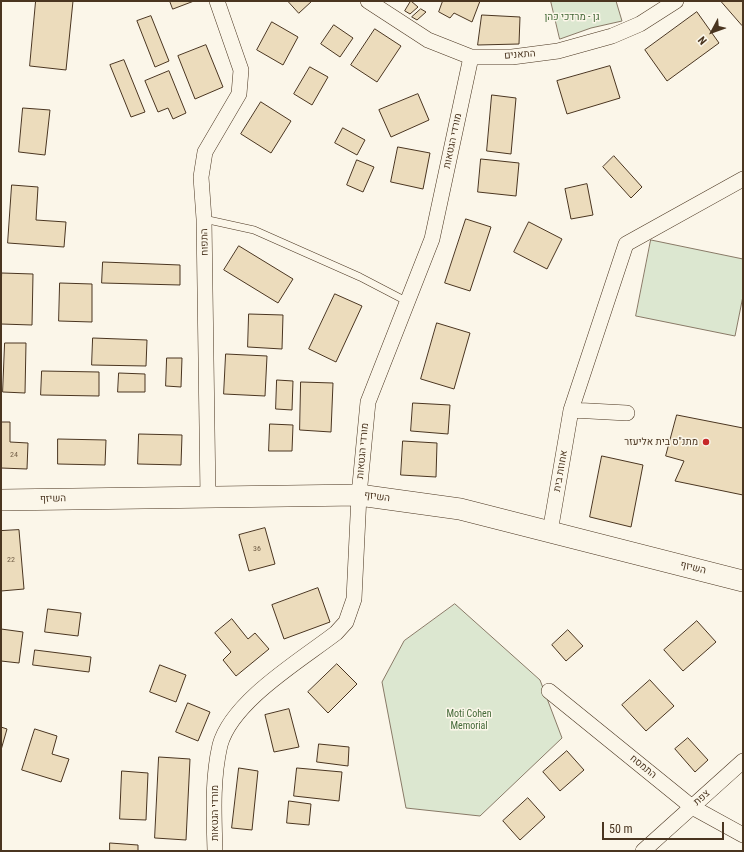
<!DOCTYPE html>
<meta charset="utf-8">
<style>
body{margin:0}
#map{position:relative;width:744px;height:852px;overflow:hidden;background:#fbf6e9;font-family:"Roboto Condensed",sans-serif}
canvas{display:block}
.frame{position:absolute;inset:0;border:2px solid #4a3520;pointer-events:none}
.north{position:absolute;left:692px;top:12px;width:40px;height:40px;-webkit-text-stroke:3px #fbf6e9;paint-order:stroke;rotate:229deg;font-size:11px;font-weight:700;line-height:16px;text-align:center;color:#4a3520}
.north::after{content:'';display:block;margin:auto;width:14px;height:18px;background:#4a3520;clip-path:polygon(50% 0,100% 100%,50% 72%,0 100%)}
.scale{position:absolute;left:602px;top:822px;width:122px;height:18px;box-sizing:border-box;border:2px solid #4a3520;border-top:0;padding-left:5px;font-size:12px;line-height:14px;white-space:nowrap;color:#4a3520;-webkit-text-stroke:3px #fbf6e9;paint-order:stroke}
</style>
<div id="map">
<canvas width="744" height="852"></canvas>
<div class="frame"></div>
<div class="north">N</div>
<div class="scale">50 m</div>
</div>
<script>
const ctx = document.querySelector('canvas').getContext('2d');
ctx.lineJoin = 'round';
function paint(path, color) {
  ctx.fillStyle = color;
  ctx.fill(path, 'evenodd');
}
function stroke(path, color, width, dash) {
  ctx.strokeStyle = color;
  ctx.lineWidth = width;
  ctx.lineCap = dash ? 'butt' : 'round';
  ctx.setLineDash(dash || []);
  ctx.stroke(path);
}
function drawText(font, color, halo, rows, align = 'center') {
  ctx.font = font + ' "Roboto Condensed",Heebo,sans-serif';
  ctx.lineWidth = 3;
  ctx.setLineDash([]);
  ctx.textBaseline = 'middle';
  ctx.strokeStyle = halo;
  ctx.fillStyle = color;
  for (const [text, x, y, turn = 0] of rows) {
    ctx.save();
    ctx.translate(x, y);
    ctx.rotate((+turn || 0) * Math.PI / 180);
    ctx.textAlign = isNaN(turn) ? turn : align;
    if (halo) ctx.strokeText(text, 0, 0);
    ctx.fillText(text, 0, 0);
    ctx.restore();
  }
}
const green = new Path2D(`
 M 551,1 L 616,1 L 622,21 L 591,28 L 560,39 Z
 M 651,240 L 743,259 L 743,296 L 735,336 L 636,316 Z
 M 455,604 L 540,680 L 562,738 L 480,816 L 406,808 L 382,682 L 404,641 Z`);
paint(green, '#dce7d0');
stroke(green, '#887966', 1);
const building = new Path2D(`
 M 36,1 L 73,1 L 66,70 L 30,66 Z
 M 170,1 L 194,1 L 173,9 Z
 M 288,1 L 312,1 L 299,13 Z
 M 411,1 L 418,7 L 410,14 L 405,11 Z
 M 443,1 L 480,1 L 472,22 L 454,13 L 450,18 L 439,12 Z
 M 721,1 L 743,1 L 743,24 L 742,25 Z
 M 421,9 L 426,12 L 417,20 L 412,17 Z
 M 697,12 L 719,43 L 667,81 L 645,50 Z
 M 482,15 L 520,17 L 519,44 L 478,45 Z
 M 151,16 L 169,61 L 155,67 L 137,21 Z
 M 272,22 L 298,37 L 283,65 L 257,50 Z
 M 334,25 L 353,38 L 340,57 L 321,44 Z
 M 375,29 L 401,46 L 377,82 L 351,65 Z
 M 206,45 L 223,87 L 195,99 L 178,56 Z
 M 124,60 L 145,112 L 131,117 L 110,65 Z
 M 610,66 L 620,98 L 567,114 L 557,81 Z
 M 310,67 L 328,77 L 312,105 L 294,94 Z
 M 169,71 L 186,113 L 173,119 L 168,108 L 158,112 L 145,81 Z
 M 418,94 L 429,120 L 391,137 L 379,110 Z
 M 492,95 L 516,98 L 511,154 L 487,151 Z
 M 261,102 L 291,121 L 271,153 L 241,134 Z
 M 23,108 L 50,110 L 45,155 L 19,152 Z
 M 343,128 L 365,140 L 357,155 L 335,143 Z
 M 398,147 L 430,153 L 423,189 L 391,182 Z
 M 614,156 L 642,187 L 631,198 L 603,167 Z
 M 481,159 L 519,163 L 516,196 L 478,192 Z
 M 357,160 L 374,167 L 363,192 L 347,185 Z
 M 587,184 L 593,215 L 571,219 L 565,189 Z
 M 12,185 L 38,187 L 36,220 L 66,222 L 64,247 L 8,243 Z
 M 466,219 L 491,227 L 470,291 L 445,283 Z
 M 529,222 L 562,239 L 547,269 L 514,252 Z
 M 239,246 L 293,279 L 278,303 L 224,270 Z
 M 103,262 L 180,265 L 180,285 L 102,283 Z
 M 2,273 L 33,274 L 32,325 L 1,324 Z
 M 60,283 L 92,284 L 92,322 L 59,321 Z
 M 335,294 L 362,306 L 336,362 L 309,349 Z
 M 249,314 L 283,315 L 282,349 L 248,347 Z
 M 437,323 L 470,333 L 454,389 L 421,379 Z
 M 93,338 L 147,340 L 146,366 L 92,365 Z
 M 5,343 L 26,343 L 25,393 L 3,392 Z
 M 226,354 L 267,356 L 265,396 L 224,394 Z
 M 167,358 L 182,358 L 181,387 L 166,386 Z
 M 42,371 L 99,372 L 99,396 L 41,395 Z
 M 119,373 L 145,374 L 145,392 L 118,392 Z
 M 277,380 L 293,381 L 292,410 L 276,409 Z
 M 301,382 L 333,383 L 331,432 L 300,430 Z
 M 413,403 L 450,405 L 448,434 L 411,431 Z
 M 677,415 L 743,428 L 743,495 L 675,481 L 684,461 L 666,456 Z
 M 1,422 L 10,422 L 10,442 L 28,443 L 27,469 L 1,468 Z
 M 270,424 L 293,425 L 292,451 L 269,451 Z
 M 139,434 L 182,435 L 181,465 L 138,464 Z
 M 58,439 L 106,440 L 105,465 L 58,464 Z
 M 403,441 L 437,443 L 436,477 L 401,475 Z
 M 602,456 L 643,465 L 631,527 L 590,517 Z
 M 265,528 L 275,564 L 249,571 L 239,535 Z
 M 19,530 L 24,589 L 1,591 L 1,531 Z
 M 318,588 L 330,622 L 284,639 L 272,605 Z
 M 48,609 L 81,613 L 78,636 L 45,632 Z
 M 232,619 L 248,639 L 255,633 L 269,649 L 236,676 L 223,660 L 231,652 L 215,633 Z
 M 697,621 L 716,642 L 683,671 L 664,650 Z
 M 1,629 L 23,632 L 19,663 L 1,661 Z
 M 568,630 L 583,646 L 566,661 L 552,645 Z
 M 35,650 L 91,657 L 89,672 L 33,665 Z
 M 337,664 L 357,684 L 328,713 L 308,692 Z
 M 160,665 L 186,675 L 176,702 L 150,692 Z
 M 650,680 L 674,706 L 646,731 L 622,705 Z
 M 188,703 L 210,712 L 198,741 L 176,732 Z
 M 289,709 L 299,747 L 274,752 L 265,715 Z
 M 1,727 L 7,729 L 1,750 Z
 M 35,729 L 57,736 L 52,754 L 69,759 L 61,782 L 22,770 Z
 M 688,738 L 708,760 L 695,772 L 675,749 Z
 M 319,744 L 349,747 L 348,766 L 317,762 Z
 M 567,751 L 584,770 L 560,791 L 543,772 Z
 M 159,757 L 190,759 L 186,840 L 155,838 Z
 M 239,768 L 258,771 L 252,830 L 232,828 Z
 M 297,768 L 342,772 L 339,801 L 294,796 Z
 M 122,771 L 148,773 L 146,820 L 120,819 Z
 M 528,798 L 545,817 L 520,840 L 503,821 Z
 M 289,801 L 311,804 L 309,825 L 287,823 Z
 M 110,843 L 138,845 L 138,851 L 110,851 Z`);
paint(building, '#ecdcbc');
stroke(building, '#4a3520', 1);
const lane = new Path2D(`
 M 204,219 L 254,230 L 360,277 L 408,302`);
const street = new Path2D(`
 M 368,1 L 428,40 L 471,57 L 512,57 L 558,51 L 612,36 L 640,24 L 676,1
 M 571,410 L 627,413
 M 208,497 L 204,219 L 201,177 L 205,152 L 239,94 L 241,70 L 217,1
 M 550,532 L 571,410 L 626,244 L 743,179
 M 549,691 L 692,807 L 743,835
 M 215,851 C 214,815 212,780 220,745 C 232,701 301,660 336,633 L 346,622 L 354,599 L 359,495 L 368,402 L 432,239 L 471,57
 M 643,851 L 743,761`);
const secondary = new Path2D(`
 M 1,500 L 359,495 L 460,509 L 743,581`);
stroke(lane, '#4a3520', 8);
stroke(street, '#4a3520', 16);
stroke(secondary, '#4a3520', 22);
stroke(lane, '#fbf6e9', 7);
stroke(street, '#fbf6e9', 15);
stroke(secondary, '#fbf6e9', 21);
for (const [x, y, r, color] of [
 [706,442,4,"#c62828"]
]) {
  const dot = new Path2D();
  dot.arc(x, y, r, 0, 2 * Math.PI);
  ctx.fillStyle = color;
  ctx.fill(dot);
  stroke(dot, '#fbf6e9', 1.5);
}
drawText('8px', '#725f47', null, [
 ["24",14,455],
 ["36",257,549],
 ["22",11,560]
]);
drawText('10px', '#436837', '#fbf6e9', [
 ["גן - מרדכי כהן",572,17],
 ["Moti Cohen",469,714],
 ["Memorial",469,726]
]);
drawText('10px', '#4a3520', '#fbf6e9', [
 ["התאנים",520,55,-5],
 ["מורדי הגטאות",453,141,-78],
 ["התפוח",205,242,-91],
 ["מורדי הגטאות",363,451,-85],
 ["אחוזת בית",561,471,-80],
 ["השיזף",377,497,8],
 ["השיזף",53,499,-1],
 ["השיזף",693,568,14],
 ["התמסח",643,767,39],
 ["צפת",702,798,-42],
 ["מורדי הגטאות",215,813,-90]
]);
drawText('10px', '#4a3520', '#fbf6e9', [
 ["מתנ\"ס בית אליעזר",698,442]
], 'right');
</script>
